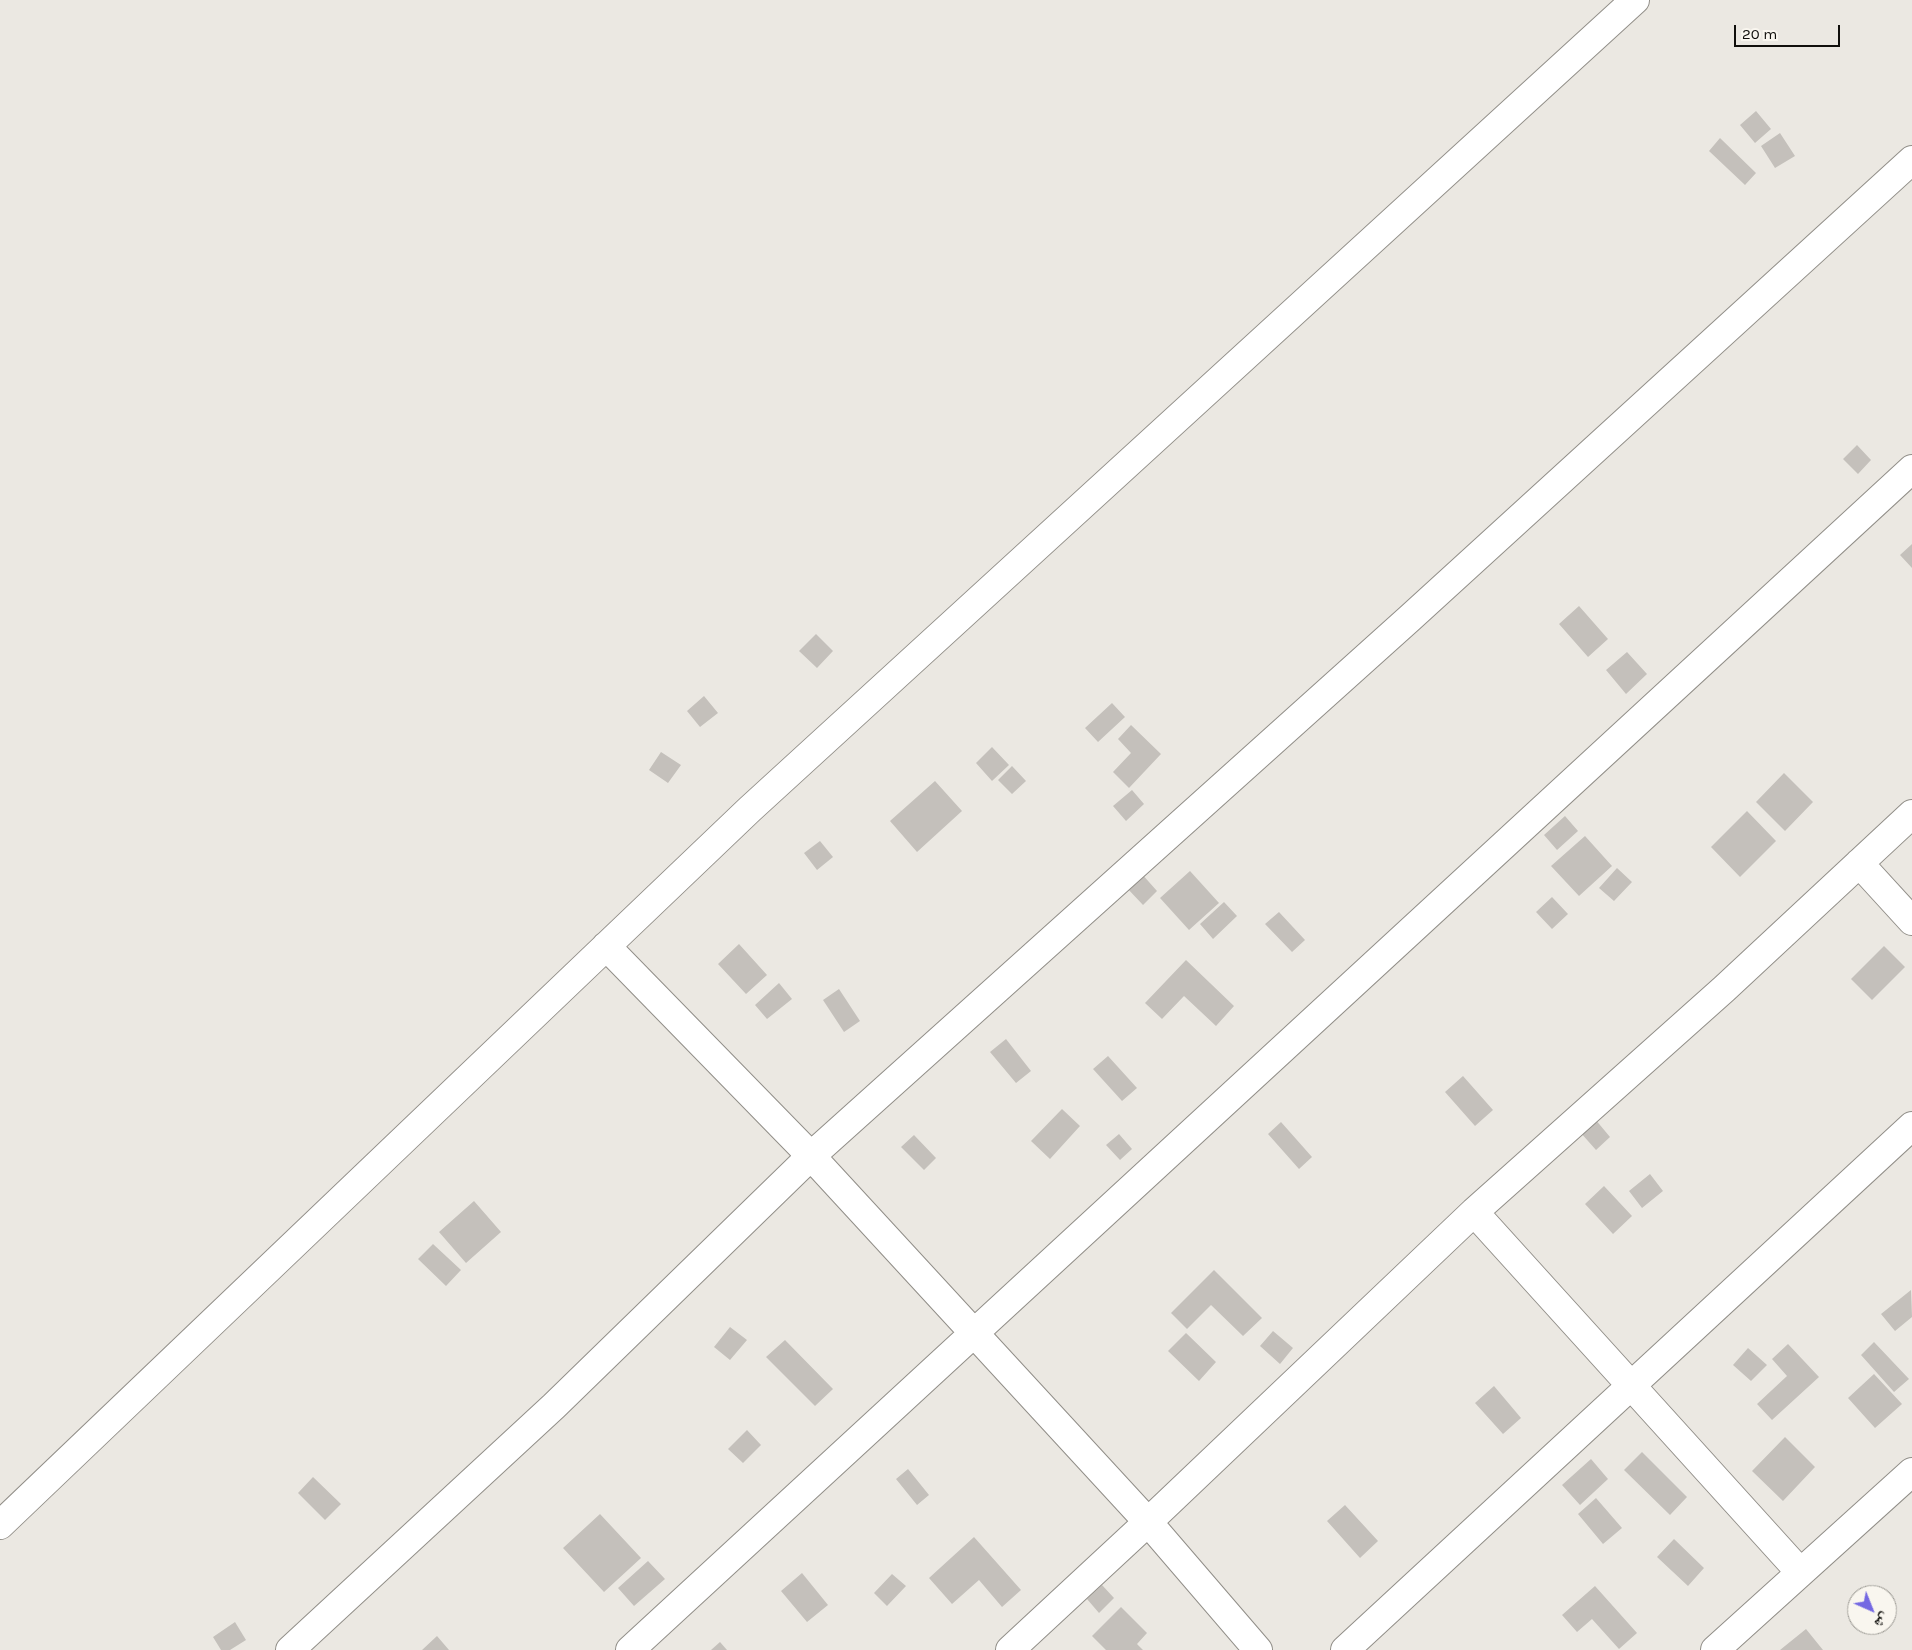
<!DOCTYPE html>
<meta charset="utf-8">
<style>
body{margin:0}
#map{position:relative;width:1912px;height:1650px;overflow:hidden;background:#ebe8e2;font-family:Karla,"Noto Naskh Arabic",sans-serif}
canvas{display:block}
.north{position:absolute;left:1847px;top:1585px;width:50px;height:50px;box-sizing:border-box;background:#f9f6ef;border:1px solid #9c9a94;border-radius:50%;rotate:136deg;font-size:14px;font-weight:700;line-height:20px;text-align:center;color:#100f0c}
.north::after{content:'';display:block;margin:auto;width:18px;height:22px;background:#7468e2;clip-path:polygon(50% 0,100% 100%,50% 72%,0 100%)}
.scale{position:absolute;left:1734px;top:25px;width:106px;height:22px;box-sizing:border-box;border:2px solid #100f0c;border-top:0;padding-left:6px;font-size:15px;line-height:18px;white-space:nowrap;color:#100f0c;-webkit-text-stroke:4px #f9f6ef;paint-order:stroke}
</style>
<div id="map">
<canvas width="1912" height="1650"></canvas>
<div class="north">ش</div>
<div class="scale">20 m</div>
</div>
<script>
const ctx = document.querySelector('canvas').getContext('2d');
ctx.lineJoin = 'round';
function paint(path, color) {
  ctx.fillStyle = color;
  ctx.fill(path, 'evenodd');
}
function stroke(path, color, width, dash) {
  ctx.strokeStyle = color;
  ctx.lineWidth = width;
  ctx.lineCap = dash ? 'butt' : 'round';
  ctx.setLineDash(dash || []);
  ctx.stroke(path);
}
paint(new Path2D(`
 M 1756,111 L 1771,129 L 1755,143 L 1740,125 Z
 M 1780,133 L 1795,156 L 1775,168 L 1761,146 Z
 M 1720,138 L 1756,173 L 1745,185 L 1709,151 Z
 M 1857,445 L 1871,460 L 1858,474 L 1843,459 Z
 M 1912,544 L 1912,568 L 1900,555 Z
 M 1579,606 L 1608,639 L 1588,657 L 1559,624 Z
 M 816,634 L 833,651 L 817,668 L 799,651 Z
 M 1627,652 L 1647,674 L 1626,694 L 1606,670 Z
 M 704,696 L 718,713 L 700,727 L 687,711 Z
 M 1112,703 L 1125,717 L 1098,742 L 1085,728 Z
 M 1131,725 L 1161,754 L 1129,788 L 1113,772 L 1131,753 L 1118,739 Z
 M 992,747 L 1009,765 L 992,781 L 976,763 Z
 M 661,752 L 681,765 L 668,783 L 649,770 Z
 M 1012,766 L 1026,781 L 1012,794 L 998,780 Z
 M 1784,773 L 1813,802 L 1785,831 L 1756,802 Z
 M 935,781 L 962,811 L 917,852 L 890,821 Z
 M 1132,790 L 1144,804 L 1126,821 L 1113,806 Z
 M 1747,811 L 1776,841 L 1740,877 L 1711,847 Z
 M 1565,816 L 1578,831 L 1557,850 L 1544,835 Z
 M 1585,836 L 1612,866 L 1579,896 L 1551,866 Z
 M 820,841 L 833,857 L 817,870 L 804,853 Z
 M 1617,868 L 1632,882 L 1614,901 L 1599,888 Z
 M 1190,871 L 1219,903 L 1189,930 L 1160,898 Z
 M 1141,873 L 1157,891 L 1143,905 L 1126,887 Z
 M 1552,897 L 1568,914 L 1552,929 L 1536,912 Z
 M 1224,902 L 1237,916 L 1213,939 L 1200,924 Z
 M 1279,912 L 1305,940 L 1292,952 L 1265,924 Z
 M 739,944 L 767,975 L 746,994 L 718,964 Z
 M 1884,946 L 1905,967 L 1872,1000 L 1851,979 Z
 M 1186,960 L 1234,1006 L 1216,1026 L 1184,996 L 1162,1019 L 1145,1003 Z
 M 779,983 L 792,999 L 767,1019 L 755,1005 Z
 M 839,989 L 860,1021 L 844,1032 L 823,1000 Z
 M 1006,1039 L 1031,1071 L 1016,1083 L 990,1052 Z
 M 1108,1056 L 1137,1088 L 1122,1101 L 1093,1069 Z
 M 1463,1076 L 1493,1110 L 1475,1126 L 1445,1092 Z
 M 1062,1109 L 1080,1126 L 1050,1159 L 1031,1141 Z
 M 1595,1119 L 1610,1137 L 1596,1150 L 1580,1132 Z
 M 1281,1122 L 1312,1157 L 1299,1169 L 1268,1134 Z
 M 1119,1134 L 1132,1149 L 1120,1160 L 1106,1145 Z
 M 914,1135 L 936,1158 L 924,1170 L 901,1147 Z
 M 1650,1174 L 1663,1191 L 1642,1208 L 1629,1191 Z
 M 1604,1186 L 1632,1216 L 1613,1234 L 1585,1204 Z
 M 474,1201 L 501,1232 L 466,1263 L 439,1232 Z
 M 433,1244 L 461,1270 L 446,1286 L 418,1259 Z
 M 1214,1270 L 1262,1318 L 1243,1336 L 1211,1305 L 1187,1329 L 1171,1313 Z
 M 1911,1290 L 1912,1317 L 1895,1331 L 1881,1314 Z
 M 730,1327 L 747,1340 L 730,1360 L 714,1347 Z
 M 1273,1331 L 1293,1348 L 1280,1364 L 1260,1346 Z
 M 1186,1333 L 1216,1362 L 1199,1381 L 1168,1351 Z
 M 785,1340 L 833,1389 L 815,1406 L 766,1357 Z
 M 1874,1342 L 1909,1379 L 1894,1392 L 1861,1355 Z
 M 1788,1344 L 1819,1377 L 1772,1420 L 1757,1404 L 1787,1376 L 1772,1359 Z
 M 1748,1348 L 1767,1365 L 1751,1381 L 1733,1365 Z
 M 1874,1374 L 1902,1404 L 1875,1428 L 1848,1398 Z
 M 1494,1386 L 1521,1418 L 1503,1434 L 1475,1403 Z
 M 747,1430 L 761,1445 L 743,1463 L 728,1449 Z
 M 1785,1437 L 1815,1467 L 1783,1501 L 1752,1471 Z
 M 1642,1452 L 1687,1497 L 1670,1515 L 1624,1470 Z
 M 1591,1459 L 1608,1479 L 1580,1505 L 1562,1485 Z
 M 908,1469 L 929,1495 L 917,1505 L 896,1479 Z
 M 313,1477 L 341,1504 L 325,1520 L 298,1493 Z
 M 1596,1498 L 1622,1528 L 1603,1544 L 1578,1514 Z
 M 1345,1505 L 1378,1541 L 1360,1558 L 1327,1521 Z
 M 600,1514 L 641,1558 L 604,1592 L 563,1548 Z
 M 974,1537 L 1021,1590 L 1002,1607 L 979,1580 L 952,1604 L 929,1578 Z
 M 1674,1539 L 1704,1568 L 1688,1586 L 1657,1557 Z
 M 648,1561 L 665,1579 L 634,1606 L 618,1588 Z
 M 802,1573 L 828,1605 L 807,1622 L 781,1591 Z
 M 892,1574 L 906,1586 L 887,1606 L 874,1593 Z
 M 1102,1585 L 1114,1598 L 1099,1613 L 1087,1599 Z
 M 1595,1586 L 1637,1633 L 1619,1649 L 1592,1619 L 1577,1632 L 1562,1615 Z
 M 1121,1607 L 1147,1633 L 1137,1644 L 1143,1650 L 1106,1650 L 1092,1636 Z
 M 235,1622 L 246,1640 L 230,1650 L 221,1650 L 213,1637 Z
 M 1806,1629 L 1823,1650 L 1780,1650 Z
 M 437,1636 L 449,1650 L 422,1650 Z
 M 720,1642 L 727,1650 L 711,1650 Z`), '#c4c0bb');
const street = new Path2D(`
 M 1859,863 L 1912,921
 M 606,946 L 811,1156 L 1148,1522 L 1258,1650
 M 1474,1212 L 1800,1572
 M 0,1525 L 750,809 L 1635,0
 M 290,1650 L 554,1406 L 811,1156 L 1410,618 L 1912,160
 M 630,1650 L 1912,469
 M 1010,1650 L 1148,1522 L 1474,1212 L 1724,989 L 1912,814
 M 1345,1650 L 1912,1126
 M 1715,1650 L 1912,1472`);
stroke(street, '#918e88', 30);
stroke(street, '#fff', 28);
</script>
